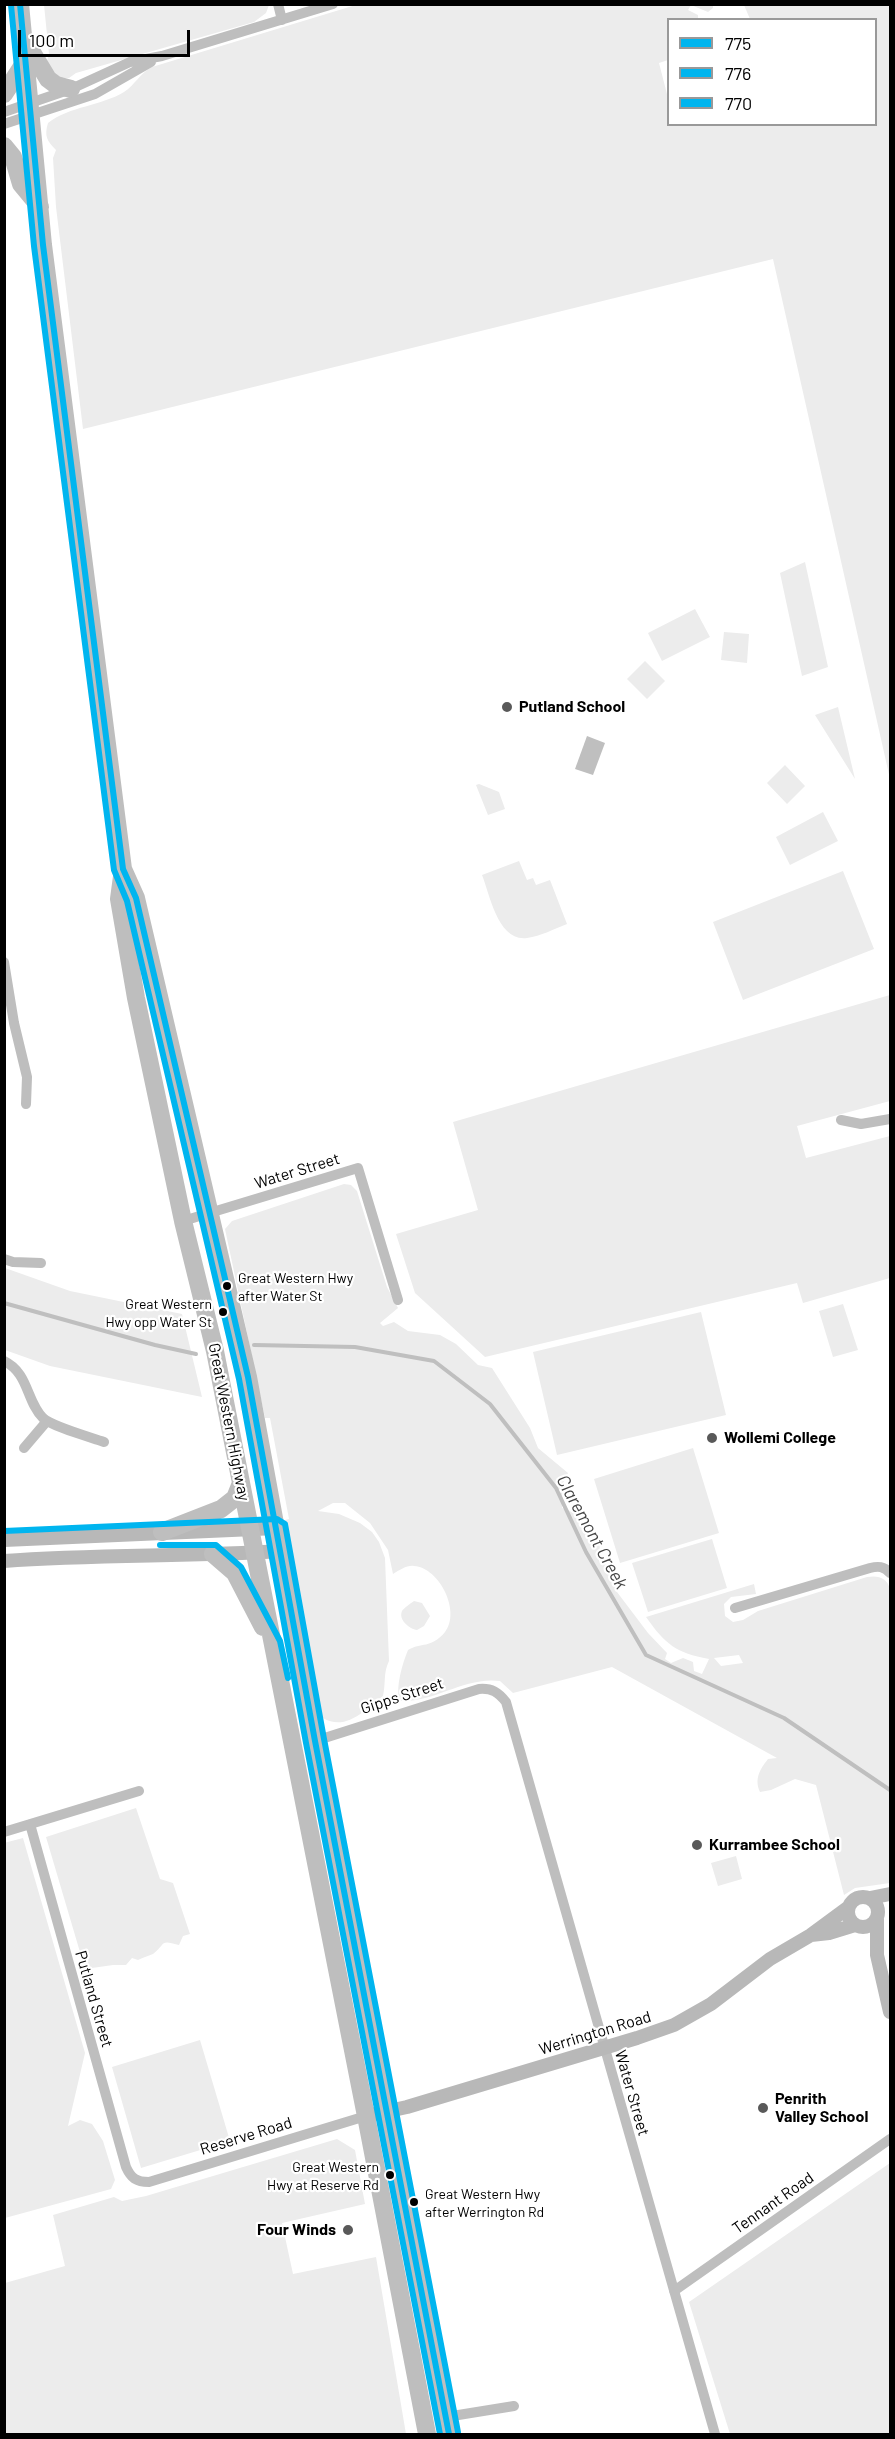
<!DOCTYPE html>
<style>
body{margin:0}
#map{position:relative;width:895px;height:2439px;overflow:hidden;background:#fff;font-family:Barlow,sans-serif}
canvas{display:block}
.frame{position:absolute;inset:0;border:6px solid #000;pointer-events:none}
.legend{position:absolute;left:667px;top:18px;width:210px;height:108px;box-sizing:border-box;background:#fff;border:2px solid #999;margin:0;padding:8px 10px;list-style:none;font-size:18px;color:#000}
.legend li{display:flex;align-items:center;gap:12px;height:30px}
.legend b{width:30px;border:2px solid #999}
.scale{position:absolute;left:18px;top:30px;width:172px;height:27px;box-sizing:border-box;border:3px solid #000;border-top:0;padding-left:8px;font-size:18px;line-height:21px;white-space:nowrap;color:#000;-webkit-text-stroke:4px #fff;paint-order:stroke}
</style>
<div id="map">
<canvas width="895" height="2439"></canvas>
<div class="frame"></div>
<ul class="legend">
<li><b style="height:8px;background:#00b5ef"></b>775</li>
<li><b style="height:8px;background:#00b5ef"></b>776</li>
<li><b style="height:8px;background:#00b5ef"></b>770</li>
</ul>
<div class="scale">100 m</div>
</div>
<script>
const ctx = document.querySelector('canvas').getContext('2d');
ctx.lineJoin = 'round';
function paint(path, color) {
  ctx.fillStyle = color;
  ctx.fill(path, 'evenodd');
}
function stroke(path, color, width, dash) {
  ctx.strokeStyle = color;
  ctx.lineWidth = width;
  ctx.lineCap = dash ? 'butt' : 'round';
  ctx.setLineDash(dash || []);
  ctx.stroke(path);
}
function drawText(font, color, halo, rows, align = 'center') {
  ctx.font = font + ' Barlow,sans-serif';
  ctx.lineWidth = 4.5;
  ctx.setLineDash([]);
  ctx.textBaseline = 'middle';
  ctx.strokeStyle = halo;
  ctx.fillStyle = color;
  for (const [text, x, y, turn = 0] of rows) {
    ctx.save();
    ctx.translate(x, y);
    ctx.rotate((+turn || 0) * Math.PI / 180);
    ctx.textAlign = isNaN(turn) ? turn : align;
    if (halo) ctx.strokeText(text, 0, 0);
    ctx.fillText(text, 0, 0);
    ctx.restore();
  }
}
paint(new Path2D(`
 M 359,4 L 713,5 L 713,8 L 708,12 L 691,5 L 688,10 L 698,15 L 698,19 L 668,20 L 668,60 L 659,63 L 668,98 L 668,124 L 876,124 L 876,20 L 750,19 L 744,5 L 890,5 L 890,779 L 773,259 L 83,429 L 56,207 L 53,158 L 56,150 C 47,141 44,136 48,123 C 70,106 101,106 124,92 C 135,85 140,73 152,67 Z
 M 44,5 L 269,5 L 266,13 L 254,22 L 76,73 L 69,78 L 57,78 L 46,64 L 49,54 Z
 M 805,562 L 828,667 L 802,676 L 780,573 Z
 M 695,609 L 710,637 L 662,661 L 648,633 Z
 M 724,632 L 749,634 L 747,663 L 721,660 Z
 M 645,661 L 665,681 L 647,699 L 627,679 Z
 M 838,707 L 855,779 L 815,715 Z
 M 785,765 L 805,786 L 787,804 L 767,783 Z
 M 479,784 L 499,792 L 505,809 L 488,815 L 476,785 Z
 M 823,812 L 838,841 L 790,865 L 776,837 Z
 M 519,861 L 527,880 L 533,878 L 536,885 L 550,880 L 567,924 C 554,929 541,936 527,938 C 498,942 490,895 482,875 Z
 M 843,871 L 874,949 L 743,1000 L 713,922 Z
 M 890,995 L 890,1101 L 797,1126 L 806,1158 L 890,1136 L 890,1278 L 803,1303 L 797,1283 L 485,1357 L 415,1293 L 396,1234 L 478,1210 L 453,1122 Z
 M 344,1184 L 351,1185 L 357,1191 L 387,1287 L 398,1308 L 380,1323 L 383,1326 L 394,1322 L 408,1331 L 440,1335 L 456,1344 L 478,1365 L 492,1368 L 530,1428 L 538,1448 L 568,1473 L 563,1483 L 562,1508 C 583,1514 587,1529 600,1543 L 599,1561 L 603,1564 L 614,1566 L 617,1592 L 648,1633 L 667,1653 L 665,1659 L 671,1663 L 683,1658 L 693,1662 L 694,1671 L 702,1674 L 709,1659 C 676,1653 665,1644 646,1617 L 754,1584 L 756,1594 L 731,1597 L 724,1604 L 725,1616 L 733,1622 L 743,1620 L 758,1611 L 867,1577 C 879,1575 887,1578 890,1589 L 890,1883 L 855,1888 L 844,1895 L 816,1785 L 795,1779 L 771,1790 L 760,1792 C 754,1779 760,1769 768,1759 L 777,1758 L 612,1667 L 513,1693 L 500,1681 C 465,1676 434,1703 399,1701 C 396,1685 402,1665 408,1650 C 421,1642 431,1649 445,1632 C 461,1612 440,1568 414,1566 C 407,1565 400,1570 393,1574 L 388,1550 L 370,1523 L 345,1503 L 333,1503 L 318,1511 L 339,1514 L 360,1523 L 372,1532 L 379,1542 L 385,1558 L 389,1661 C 383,1673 386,1683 383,1696 C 366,1709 346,1732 323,1718 L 318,1708 L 285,1520 L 289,1519 L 270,1418 L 265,1418 L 225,1229 L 232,1221 ZM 739,1655 L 743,1663 L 721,1666 L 714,1658 Z
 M 5,1268 L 70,1291 L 182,1314 L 202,1397 L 50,1366 L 5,1350 Z
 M 843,1304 L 858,1350 L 833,1357 L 819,1311 Z
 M 701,1312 L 726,1415 L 557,1455 L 533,1352 Z
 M 693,1448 L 719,1533 L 620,1563 L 594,1479 Z
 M 712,1539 L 727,1588 L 648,1612 L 632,1563 Z
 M 414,1601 L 422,1603 L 430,1616 L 424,1626 L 417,1630 C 410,1629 398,1620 402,1611 C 404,1608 411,1603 414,1601 Z
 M 136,1808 L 160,1879 L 173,1883 L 190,1934 L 183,1936 L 179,1945 C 159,1939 166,1944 153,1954 C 148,1956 142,1958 138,1960 L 132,1958 L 126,1965 L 113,1965 L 85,1969 L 46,1837 Z
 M 23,1838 L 85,2053 L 68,2126 L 80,2120 L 92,2124 L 103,2141 L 115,2180 L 111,2189 L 5,2218 L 4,1843 Z
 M 736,1856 L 742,1879 L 718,1886 L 711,1863 Z
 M 200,2040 L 230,2141 L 141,2168 L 112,2067 Z
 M 337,2139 L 355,2150 L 365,2204 L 282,2223 L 293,2274 L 376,2257 L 406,2434 L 5,2434 L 5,2283 L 65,2266 L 53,2215 L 114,2197 L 122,2201 L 146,2196 Z
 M 890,2163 L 890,2434 L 730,2434 L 689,2302 Z`), '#ececec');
paint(new Path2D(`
 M 587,736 L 605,743 L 593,775 L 575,769 Z`), '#bfbfbf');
stroke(new Path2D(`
 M 4,1303 L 155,1345 L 196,1354
 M 254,1345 L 355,1347 L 434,1361 L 490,1404 L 556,1488 L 586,1552 L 646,1655 L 784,1718 L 890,1790`), '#bfbfbf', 4);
stroke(new Path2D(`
 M 278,4 L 282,20
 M 4,112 L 71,89 L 130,62 L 162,56 L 333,4
 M 4,124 L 95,94 L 151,62
 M 4,962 L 14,1023 L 27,1077 L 26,1104
 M 841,1120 L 861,1124 L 890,1119
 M 183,1221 L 358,1168 L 398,1300
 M 4,1259 L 13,1262 L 41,1263
 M 4,1361 C 29,1373 26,1401 43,1418 C 53,1427 90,1437 104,1442
 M 24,1448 L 47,1421
 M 735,1608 L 870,1568 C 878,1566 884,1566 890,1573
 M 315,1741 L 479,1689 C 492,1688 498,1692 506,1702 L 715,2434
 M 30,1824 L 126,2167 C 131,2178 136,2182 149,2182 L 366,2116
 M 4,1832 L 139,1791
 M 674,2291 L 890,2139
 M 446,2417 L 514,2406`), '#bebebe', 10);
stroke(new Path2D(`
 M 4,1540 L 277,1528
 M 4,1561 C 97,1554 189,1557 281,1551
 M848 1912a15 15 0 1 1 30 0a15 15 0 1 1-30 0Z
 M 870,1898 L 890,1894
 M 877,1919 L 877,1955 L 890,2012
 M 811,1935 L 829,1933 L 855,1925
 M 366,2116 L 407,2107 L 637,2038 L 674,2025 L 711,2004 L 770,1959 L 811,1935 L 849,1907`), '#b8b8b8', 14);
stroke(new Path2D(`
 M 20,4 L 43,245 L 123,869 L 136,898 L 248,1377 L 315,1741 L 449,2434
 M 24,39 L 48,79 L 56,85 L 71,89
 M 4,94 L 25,62
 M 4,146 L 13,157 L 21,184 L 40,207
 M 123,869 L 119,899 L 136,998 L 183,1221 L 215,1351 L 366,2116 L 427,2434
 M 162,1532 L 221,1509 L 235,1498 L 241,1483
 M 213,1554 L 235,1573 L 263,1627`), '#bebebe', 18);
stroke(new Path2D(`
 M 20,4 L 43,245 L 123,869 L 136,898 L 248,1377 L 315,1741 L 449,2434`), '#00b5ef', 6);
stroke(new Path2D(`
 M 11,5 L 34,246 L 114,870 L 127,901 L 239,1379 L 306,1743 L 440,2434`), '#00b5ef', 6);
stroke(new Path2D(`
 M 4,1531 L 277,1519 L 285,1524 L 324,1739 L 458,2432
 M 160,1545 L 216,1545 L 241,1567 L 280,1641 L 288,1678`), '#00b5ef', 6);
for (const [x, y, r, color] of [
 [507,707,6,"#595959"],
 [227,1286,5,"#000"],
 [223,1312,5,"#000"],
 [712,1438,6,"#595959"],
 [697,1845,6,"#595959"],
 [763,2108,6,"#595959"],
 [390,2175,5,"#000"],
 [414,2202,5,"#000"],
 [348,2230,6,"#595959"]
]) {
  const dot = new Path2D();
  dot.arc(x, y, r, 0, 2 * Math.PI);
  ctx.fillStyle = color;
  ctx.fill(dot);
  stroke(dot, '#fff', 2);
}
drawText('14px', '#000', '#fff', [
 ["Great Western Hwy",238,1278],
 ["after Water St",238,1296],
 ["Great Western",212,1304,"right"],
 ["Hwy opp Water St",212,1322,"right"],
 ["Great Western",379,2167,"right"],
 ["Hwy at Reserve Rd",379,2185,"right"],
 ["Great Western Hwy",425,2194],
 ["after Werrington Rd",425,2212]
], 'left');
drawText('bold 16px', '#000', '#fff', [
 ["Putland School",519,707],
 ["Wollemi College",724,1438],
 ["Kurrambee School",709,1845],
 ["Penrith",775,2099],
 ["Valley School",775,2117],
 ["Four Winds",336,2230,"right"]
], 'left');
drawText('16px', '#000', '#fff', [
 ["Water Street",297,1171,-17],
 ["Great Western Highway",229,1422,79],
 ["Gipps Street",402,1696,-18],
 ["Putland Street",94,1999,74],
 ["Werrington Road",595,2033,-17],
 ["Water Street",632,2093,74],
 ["Reserve Road",246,2136,-17],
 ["Tennant Road",773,2203,-35]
]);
drawText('italic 18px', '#444', '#fff', [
 ["Claremont Creek",592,1532,61]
]);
</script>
